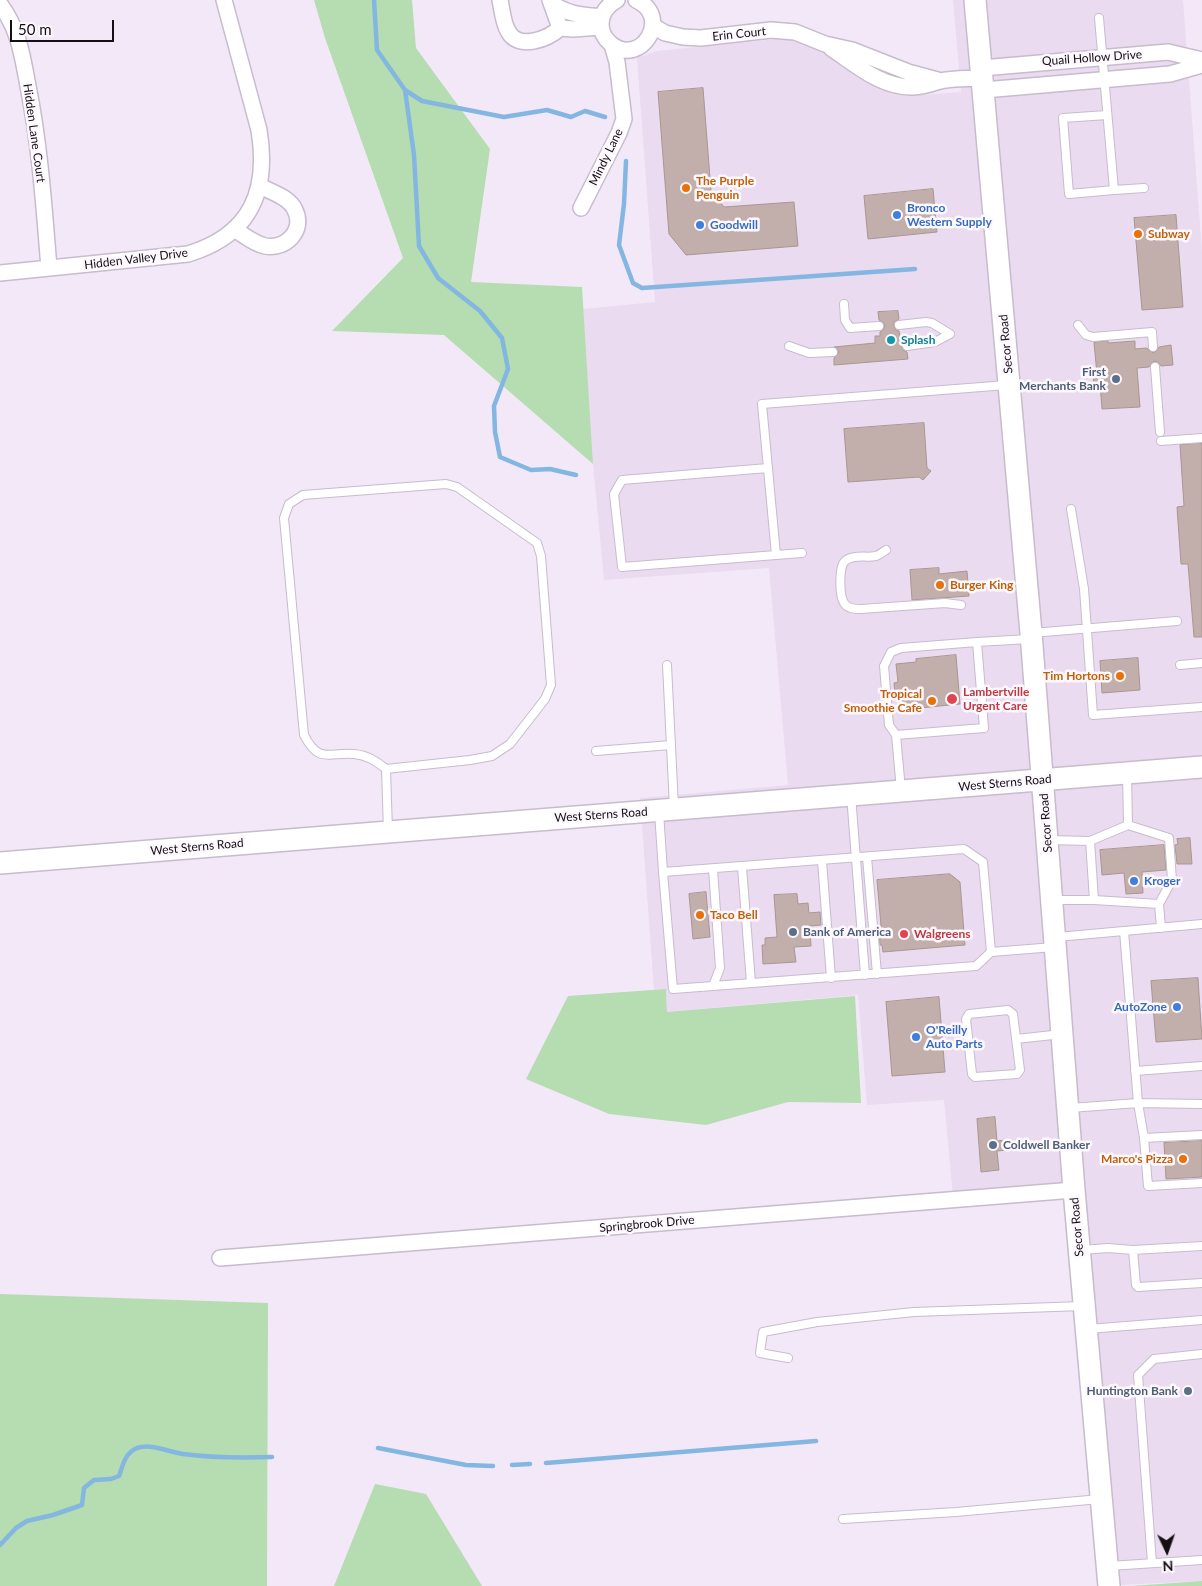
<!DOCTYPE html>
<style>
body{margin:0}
#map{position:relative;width:1202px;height:1586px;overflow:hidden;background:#f3e8f8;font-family:Lato,sans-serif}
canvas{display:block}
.north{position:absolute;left:1142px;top:1526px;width:50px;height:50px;-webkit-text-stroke:4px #fcf8fe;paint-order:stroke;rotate:177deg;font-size:14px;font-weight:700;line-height:20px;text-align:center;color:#130f14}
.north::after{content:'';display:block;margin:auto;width:18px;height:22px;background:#130f14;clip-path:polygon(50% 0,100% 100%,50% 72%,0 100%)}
.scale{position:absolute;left:10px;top:20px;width:104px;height:22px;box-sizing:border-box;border:2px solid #130f14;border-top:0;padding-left:6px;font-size:15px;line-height:18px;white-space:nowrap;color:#130f14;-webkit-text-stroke:4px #fcf8fe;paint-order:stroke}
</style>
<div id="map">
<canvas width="1202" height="1586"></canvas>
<div class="north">N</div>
<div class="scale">50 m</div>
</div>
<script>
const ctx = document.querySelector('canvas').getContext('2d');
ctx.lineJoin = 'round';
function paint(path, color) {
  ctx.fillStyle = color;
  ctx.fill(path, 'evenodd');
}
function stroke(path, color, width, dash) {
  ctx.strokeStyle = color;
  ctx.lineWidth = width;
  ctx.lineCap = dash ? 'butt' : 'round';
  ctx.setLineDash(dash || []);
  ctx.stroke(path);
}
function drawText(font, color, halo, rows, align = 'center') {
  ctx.font = font + ' Lato,sans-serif';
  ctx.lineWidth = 5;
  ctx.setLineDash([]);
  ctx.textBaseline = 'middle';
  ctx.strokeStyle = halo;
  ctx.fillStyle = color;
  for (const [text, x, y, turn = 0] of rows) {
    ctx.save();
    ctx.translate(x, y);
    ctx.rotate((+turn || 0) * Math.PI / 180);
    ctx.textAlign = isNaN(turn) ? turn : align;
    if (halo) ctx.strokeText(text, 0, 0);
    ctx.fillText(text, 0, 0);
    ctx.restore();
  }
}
paint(new Path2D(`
 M 953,0 L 1183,0 L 1202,251 L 1202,1581 L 1097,1586 L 1063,1187 L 953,1197 L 944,1100 L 867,1105 L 858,995 L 667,1012 L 666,989 L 654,990 L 640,798 L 788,785 L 769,568 L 604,580 L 593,464 L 583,309 L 655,302 L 637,58 L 657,51 L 777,39 L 795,40 L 813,46 L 841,62 L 906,94 L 923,95 L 961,92 Z`), '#eadbf1');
paint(new Path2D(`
 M 314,0 L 412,0 L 416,48 L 490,149 L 471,282 L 582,287 L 593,464 L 444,335 L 332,331 L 403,258 L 325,38 Z
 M 666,989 L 667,1012 L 855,996 L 861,1103 L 788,1102 L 706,1125 L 609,1114 L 526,1079 L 568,996 Z
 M 0,1294 L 268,1303 L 267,1586 L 0,1586 Z
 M 375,1484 L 426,1494 L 482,1586 L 334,1586 Z
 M 1202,1581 L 1202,1586 L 1131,1586 Z`), '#b6dcb1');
stroke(new Path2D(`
 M 374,0 L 377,50 L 405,90 L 422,101 L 504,117 L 547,110 L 571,117 L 585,111 L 605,117
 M 405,90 L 414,155 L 419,246 L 438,278 L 480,311 L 502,338 L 508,369 L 494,406 L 495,432 L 500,457 L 531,470 L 550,469 L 576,475
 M 626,161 L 624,204 L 619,245 L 633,283 L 642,288 L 915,269
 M 378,1448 L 466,1465 L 493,1466
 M 546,1463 L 816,1441
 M 512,1465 L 530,1464
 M 0,1545 L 16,1528 L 27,1521 L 53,1515 L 82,1505 L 84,1488 L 94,1480 L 111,1479 L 119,1476 C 123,1465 125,1453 137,1448 C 152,1443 168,1452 183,1454 C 213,1458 242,1458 272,1457`), '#83b7e1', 4.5);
const building = new Path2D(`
 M 703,88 L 711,191 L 724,207 L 794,202 L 798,246 L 686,255 L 669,234 L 658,92 Z
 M 933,189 L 937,232 L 868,239 L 864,196 Z
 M 1176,215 L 1183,307 L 1142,310 L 1134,218 Z
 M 898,311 L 899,319 L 894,322 L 894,326 L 896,330 L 899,331 L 900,336 L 906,336 L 906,340 L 903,342 L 901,346 L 903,350 L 907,352 L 908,359 L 834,365 L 834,358 L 839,352 L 837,349 L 834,347 L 875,343 L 875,336 L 880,336 L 880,332 L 883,330 L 885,326 L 883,322 L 879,320 L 878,312 Z
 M 1108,341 L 1108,343 L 1135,341 L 1135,349 L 1147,348 L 1149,350 L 1153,353 L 1156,351 L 1159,347 L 1171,345 L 1173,365 L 1161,366 L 1158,362 L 1154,361 L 1149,367 L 1137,368 L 1140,407 L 1102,409 L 1100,384 L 1094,385 L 1093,374 L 1097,374 L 1094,343 Z
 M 924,423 L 927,468 L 931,471 L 923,480 L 919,477 L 848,482 L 844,429 Z
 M 1202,444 L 1202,637 L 1194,637 L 1188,564 L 1181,564 L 1177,507 L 1184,506 L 1180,445 Z
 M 939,568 L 939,574 L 967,571 L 969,596 L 912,600 L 910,570 Z
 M 956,655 L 960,704 L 899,710 L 898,694 L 895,695 L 894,683 L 898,682 L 896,664 L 916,662 L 916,659 Z
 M 1138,658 L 1140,690 L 1102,693 L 1100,661 Z
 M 1190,838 L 1192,864 L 1177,864 L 1175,845 L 1178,844 L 1177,839 Z
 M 1164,845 L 1166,870 L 1142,872 L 1143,893 L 1126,894 L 1124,873 L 1102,875 L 1100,850 Z
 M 950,874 L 960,882 L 965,945 L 883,952 L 882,945 L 880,945 L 879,926 L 881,926 L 877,880 Z
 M 706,892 L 710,937 L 693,939 L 689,894 Z
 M 797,894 L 798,904 L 808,903 L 809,913 L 820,912 L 821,925 L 810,926 L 811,946 L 794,947 L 796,962 L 763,964 L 762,945 L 765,945 L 765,938 L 777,937 L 774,895 Z
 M 1198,978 L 1202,1039 L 1156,1042 L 1151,981 Z
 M 939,997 L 945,1072 L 892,1076 L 886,1002 Z
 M 995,1117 L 997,1141 L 1006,1140 L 1007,1150 L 997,1151 L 999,1170 L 981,1172 L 977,1119 Z
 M 1202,1141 L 1202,1177 L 1166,1179 L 1164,1143 Z`);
paint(building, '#c2aeaa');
stroke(building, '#aa9792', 1);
const lane = new Path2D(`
 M 1099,18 L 1114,190 L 1069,194 L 1063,118 L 1107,115
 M 1114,190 L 1144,188
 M 844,304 L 845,320 L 850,328 L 879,326
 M 899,325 L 926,322 L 932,323 L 950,334 L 935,342 L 907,346
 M 1078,325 L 1086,335 L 1093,337 L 1152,332 L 1153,347
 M 789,346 L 809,353 L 833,352
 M 1155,367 L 1160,432
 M 1161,441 L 1202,438
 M 768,468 L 622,480 L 614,494 L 622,567 L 776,555
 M 1071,509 L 1084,589 L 1093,715 L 1202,707
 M 886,550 C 883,552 879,555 876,556 C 866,558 853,554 845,561 C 839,566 839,595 844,603 C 848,609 855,609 861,609 L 945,603 L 961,605
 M 802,553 L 776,555 L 762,404 L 1007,385
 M 1032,633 L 1177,621
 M 667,665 L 674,807
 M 1180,665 L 1202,663
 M 896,735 L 889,725 L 884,666 L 891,652 L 901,648 L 977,642
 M 596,751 L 671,745
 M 386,769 C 376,761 367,755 354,754 C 328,752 319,764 304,735 L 284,518 L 289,504 L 303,495 L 446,484 L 457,487 L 537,543 L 541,556 L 551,685 L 545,699 L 510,744 L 492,756 L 470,760 L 386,769 L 388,831
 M 901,790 L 896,735 L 984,728 L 977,642 L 1029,639
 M 851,795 L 865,975
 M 659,812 L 663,872 L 964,849 L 983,862 L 991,952 L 1054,947
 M 1128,825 L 1169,838 L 1172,880 L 1159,904 L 1161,928
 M 1049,840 L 1090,841
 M 867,857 L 877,974
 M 822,861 L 831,978
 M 742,867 L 751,983
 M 663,872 L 673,989 L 713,986 L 720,968 L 713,869
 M 1054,900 L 1094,900 L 1090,841 L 1128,825 L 1127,775
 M 1094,900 L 1159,904
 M 1124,931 L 1138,1103 L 1144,1138 L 1148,1186 L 1202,1183
 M 1057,937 L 1202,924
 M 713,986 L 976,966 L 991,952
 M 1008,1010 L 1013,1014 L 1020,1070 L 1017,1074 L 975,1077 L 972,1074 L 966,1019 L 969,1014 Z
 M 1016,1039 L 1062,1034
 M 1135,1071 L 1202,1066
 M 1070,1108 L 1138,1103 L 1202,1104
 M 1144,1138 L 1202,1135
 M 1082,1250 L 1108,1248 L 1133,1250 L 1202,1246
 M 1133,1250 L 1136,1285 L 1138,1287 L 1202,1283
 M 1088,1329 L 1202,1320
 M 788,1358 L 760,1353 L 763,1332 L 817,1322 L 914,1312 L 1082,1306
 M 843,1519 L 956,1512 L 1100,1499
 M 1152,1563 L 1138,1375 L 1154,1359 L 1202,1354
 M 1109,1566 L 1202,1560`);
const street = new Path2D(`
 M 500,0 C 502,9 503,23 508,31 C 518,51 548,39 560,28 L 550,0
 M 617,0 C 608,5 601,13 601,24 C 601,32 605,39 611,44 C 641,68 673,16 636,0
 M 0,4 C 19,30 22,54 28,86 C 40,146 44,207 49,268
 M 553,4 C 569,15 583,15 602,17
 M 653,26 L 665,33 L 683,37 L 701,38 L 771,30 L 795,32 L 825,44 L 852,50 L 908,72 L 941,81
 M 560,28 L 573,29 L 601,27
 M 831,48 C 856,65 882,88 913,87 C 923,87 931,84 940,81 C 953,78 969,79 983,78
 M 982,68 L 1168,52 L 1202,60
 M 984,90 L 1170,74 L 1202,65
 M 581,208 L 619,133 L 624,119 L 617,62 L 612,45
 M 234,229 C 244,235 254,244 265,246 C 286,250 305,230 295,210 C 289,197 271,192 260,186
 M 0,273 L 188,254 C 251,235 269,191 259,130 L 224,0
 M 220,1258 L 1074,1190`);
const secondary = new Path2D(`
 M 975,0 L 1031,633 L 1074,1190 L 1109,1586
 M 0,863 L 1202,767`);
stroke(lane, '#c7bccc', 10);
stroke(street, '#c7bccc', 18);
stroke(secondary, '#c7bccc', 24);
stroke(lane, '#fff', 8);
stroke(street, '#fff', 15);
stroke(secondary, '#fff', 21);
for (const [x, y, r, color] of [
 [686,188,5,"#e8710a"],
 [897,215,5,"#3f7fe0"],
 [700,225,5,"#3f7fe0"],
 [1138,234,5,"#e8710a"],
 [891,340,5,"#0f9aa8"],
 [1116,379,5,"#5c6f8a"],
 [940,585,5,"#e8710a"],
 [1120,676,5,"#e8710a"],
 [952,699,6,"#e0444e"],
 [932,701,5,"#e8710a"],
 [1134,881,5,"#3f7fe0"],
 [700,915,5,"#e8710a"],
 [793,932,5,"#5c6f8a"],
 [904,934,5,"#e0444e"],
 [1177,1007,5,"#3f7fe0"],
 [916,1037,5,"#3f7fe0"],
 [993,1145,5,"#5c6f8a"],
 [1183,1159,5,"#e8710a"],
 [1188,1391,5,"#5c6f8a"]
]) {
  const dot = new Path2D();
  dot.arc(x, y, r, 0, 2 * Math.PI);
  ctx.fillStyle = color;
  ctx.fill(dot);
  stroke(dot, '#fcf8fe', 2);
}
drawText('12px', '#130f14', '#fcf8fe', [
 ["Erin Court",739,34,-6],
 ["Quail Hollow Drive",1092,58,-4],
 ["Hidden Lane Court",34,133,82],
 ["Mindy Lane",606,157,-64],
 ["Hidden Valley Drive",136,259,-7],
 ["Secor Road",1006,344,-95],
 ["West Sterns Road",1005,783,-5],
 ["West Sterns Road",601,815,-4],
 ["Secor Road",1046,823,-94],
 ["West Sterns Road",197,847,-5],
 ["Springbrook Drive",647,1224,-5],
 ["Secor Road",1077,1227,-95]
]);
drawText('bold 12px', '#c56008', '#fcf8fe', [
 ["The Purple",696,181],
 ["Penguin",696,195],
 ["Subway",1148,234],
 ["Burger King",950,585],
 ["Tim Hortons",1110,676,"right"],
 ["Tropical",922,694,"right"],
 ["Smoothie Cafe",922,708,"right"],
 ["Taco Bell",710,915],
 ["Marco's Pizza",1173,1159,"right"]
], 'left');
drawText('bold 12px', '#366cbe', '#fcf8fe', [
 ["Bronco",907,208],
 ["Western Supply",907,222],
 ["Goodwill",710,225],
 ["Kroger",1144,881],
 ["AutoZone",1167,1007,"right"],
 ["O'Reilly",926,1030],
 ["Auto Parts",926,1044]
], 'left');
drawText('bold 12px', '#0d838f', '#fcf8fe', [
 ["Splash",901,340]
], 'left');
drawText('bold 12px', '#4e5e75', '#fcf8fe', [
 ["First",1106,372],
 ["Merchants Bank",1106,386],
 ["Bank of America",803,932,"left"],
 ["Coldwell Banker",1003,1145,"left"],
 ["Huntington Bank",1178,1391]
], 'right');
drawText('bold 12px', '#be3a42', '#fcf8fe', [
 ["Lambertville",963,692],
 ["Urgent Care",963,706],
 ["Walgreens",914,934]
], 'left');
</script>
